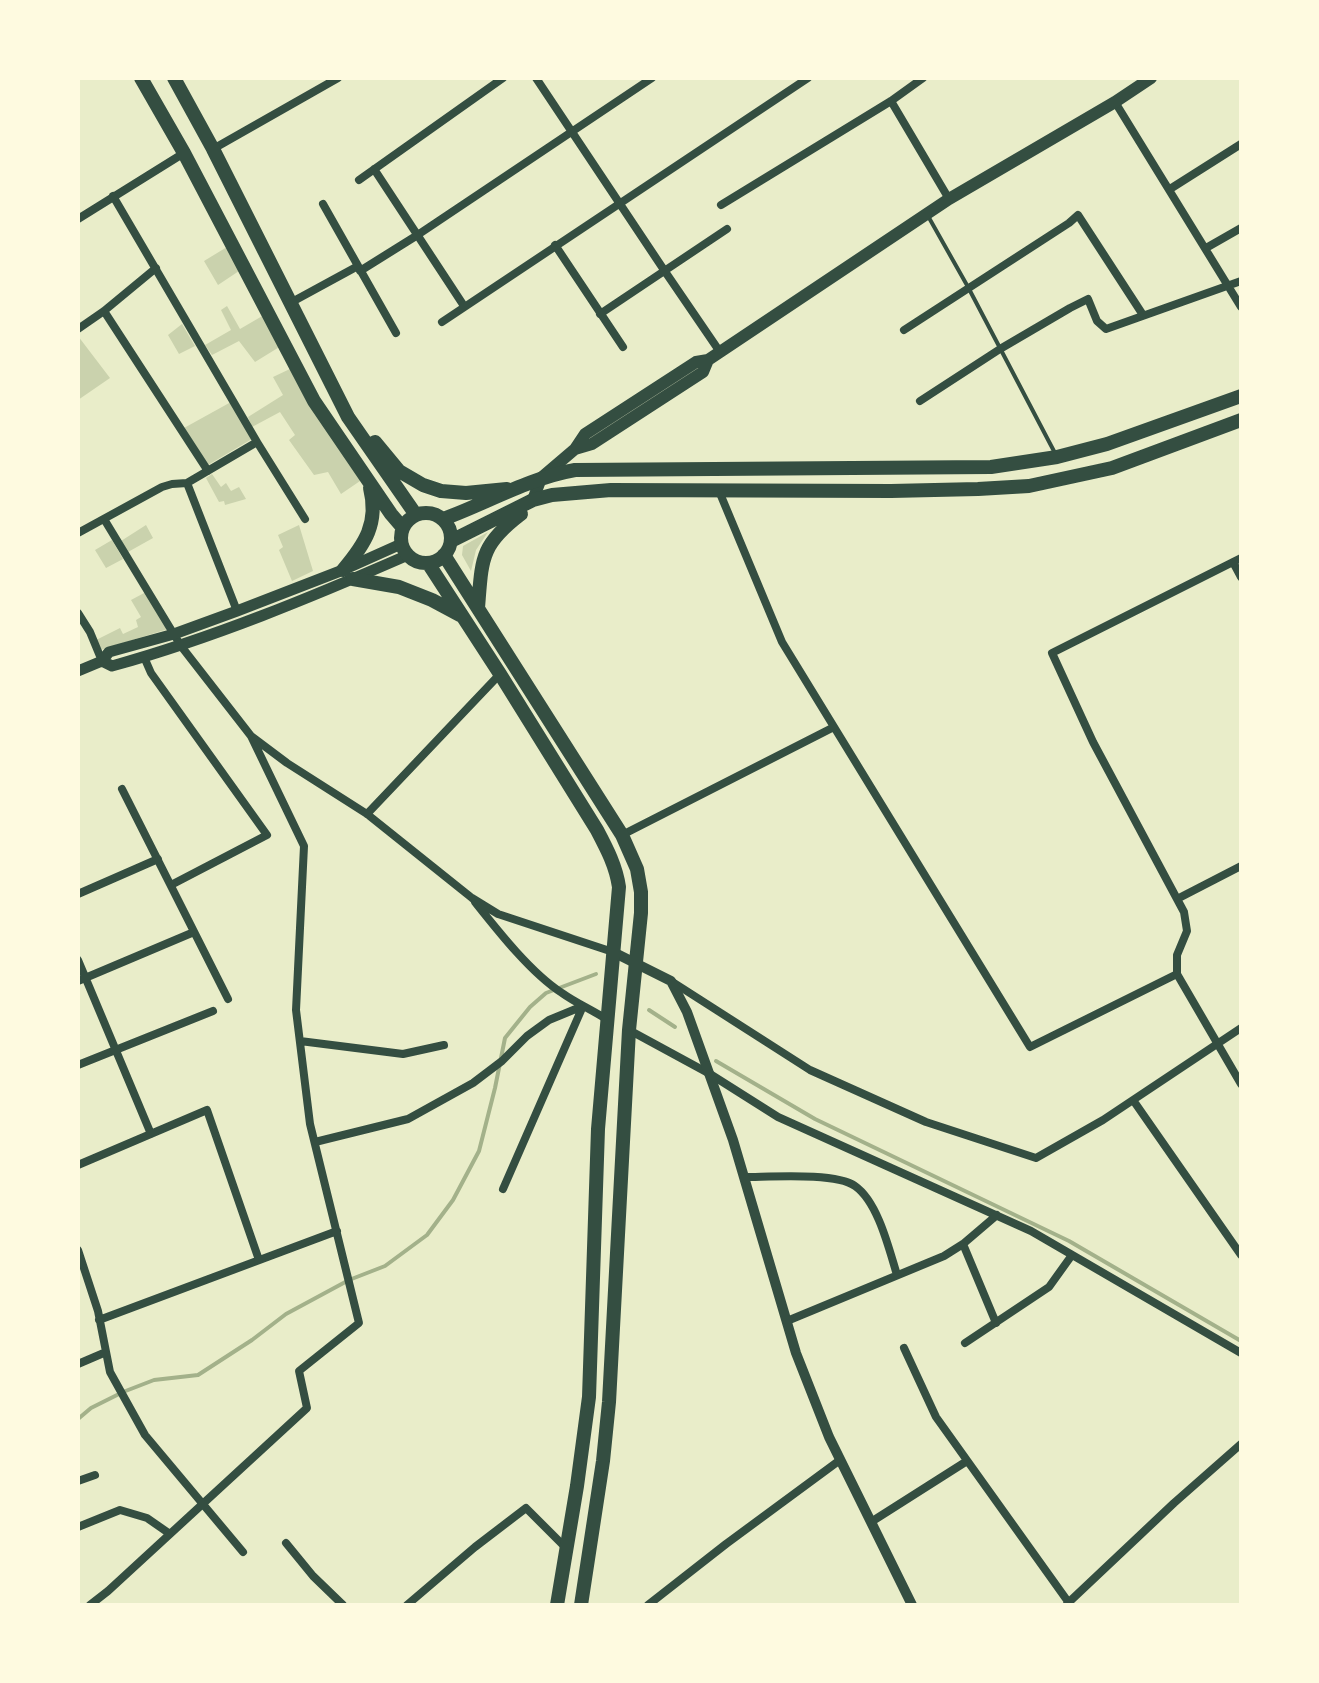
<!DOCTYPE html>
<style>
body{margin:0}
#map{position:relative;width:1319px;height:1683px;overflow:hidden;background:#e9edc9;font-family:Jost,sans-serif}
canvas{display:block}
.frame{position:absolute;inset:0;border:80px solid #fefae0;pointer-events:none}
</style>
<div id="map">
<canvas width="1319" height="1683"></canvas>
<div class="frame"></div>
</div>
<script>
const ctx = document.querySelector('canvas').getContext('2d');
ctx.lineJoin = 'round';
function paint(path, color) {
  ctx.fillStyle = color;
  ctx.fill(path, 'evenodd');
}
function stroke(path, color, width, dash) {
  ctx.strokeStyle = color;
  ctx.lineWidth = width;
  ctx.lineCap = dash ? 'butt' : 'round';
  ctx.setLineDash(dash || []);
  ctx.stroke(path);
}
paint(new Path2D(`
 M 227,247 L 239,271 L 218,285 L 204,261 Z
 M 227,306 L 240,329 L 264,315 L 281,346 L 255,362 L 239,341 L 212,355 L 205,345 L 231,330 L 221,310 Z
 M 182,324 L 195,346 L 179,354 L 168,335 Z
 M 78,336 L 110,378 L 78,400 Z
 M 292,368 L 363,479 L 341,494 L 328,472 L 314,475 L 289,440 L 295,435 L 280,412 L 252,427 L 248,417 L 283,395 L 273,377 Z
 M 231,402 L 252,439 L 208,465 L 184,428 Z
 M 212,474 L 221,487 L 226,483 L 231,491 L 239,487 L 246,499 L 225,505 L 224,501 L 219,502 L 206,478 Z
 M 146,525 L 153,538 L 128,552 L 121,541 Z
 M 299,525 L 313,571 L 292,581 L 279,550 L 283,547 L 278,535 Z
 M 488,532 L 476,550 L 471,571 L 462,555 L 463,546 Z
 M 112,540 L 123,559 L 106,568 L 95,550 Z
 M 146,592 L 168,629 L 100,650 L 96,640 L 120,628 L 123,634 L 138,627 L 136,620 L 141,617 L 131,600 Z`), '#cad2ad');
stroke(new Path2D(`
 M 649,1010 L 675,1027
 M 716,1061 L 815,1119 L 1069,1241 L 1241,1341
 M 78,1419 L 91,1408 L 123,1392 L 154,1380 L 198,1375 L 252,1340 L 286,1314 L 349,1280 L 385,1266 L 427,1235 L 453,1200 L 479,1151 L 495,1088 L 505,1038 L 530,1007 L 546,993 L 596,974`), '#a3b18a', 4);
stroke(new Path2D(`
 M 928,216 L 968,287 L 1056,455`), '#344e41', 4);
stroke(new Path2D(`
 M 536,78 L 664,270 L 720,352
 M 891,101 L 949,199
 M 1115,102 L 1241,307
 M 213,149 L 338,78
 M 374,169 L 464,306
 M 359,180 L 503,78
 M 1170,189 L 1241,144
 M 113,196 L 257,442 L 305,519
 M 323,204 L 396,333
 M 721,205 L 891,101 L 923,78
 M 78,219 L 184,153
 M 555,245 L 623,347
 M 1206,248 L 1241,228
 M 360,271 L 416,236 L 652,78
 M 290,303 L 358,266
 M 104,311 L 208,471
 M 600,314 L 727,229
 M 442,322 L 808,78
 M 78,329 L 104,311 L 156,268
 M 904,330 L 1069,223 L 1078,215 L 1143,315
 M 920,401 L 1000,349 L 1070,308 L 1088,299 L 1097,321 L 1106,329 L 1241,281
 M 187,483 L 237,611
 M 719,491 L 782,642 L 1030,1047 L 1177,974
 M 104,519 L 181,646 L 251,736 L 287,763 L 367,814 L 472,898 L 498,914 L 613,952
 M 78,533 L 162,487 L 172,484 L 187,483 L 257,442
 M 1241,558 L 1052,653 L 1093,742 L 1184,912 L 1187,931 L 1177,955 L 1177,974 L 1241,1084
 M 1233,562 L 1241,577
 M 78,613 L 90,632 L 102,661
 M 144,657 L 151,673 L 267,835 L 171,885
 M 122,789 L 228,999
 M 367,814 L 500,674
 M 622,835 L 834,727
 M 78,894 L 158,859
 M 1177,899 L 1241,866
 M 475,902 C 498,931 531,973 562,993 C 576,1003 592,1010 606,1019
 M 78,960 L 151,1134
 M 78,981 L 194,932
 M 671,981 L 810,1070 L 926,1122 L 1036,1158 L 1103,1120 L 1241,1028
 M 629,1030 L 710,1074 L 778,1117 L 1031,1231 L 1241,1353
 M 300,1041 L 403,1054 L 444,1045
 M 78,1065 L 213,1011
 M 1133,1100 L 1241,1255
 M 315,1142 L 408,1119 L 473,1083 L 502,1061 L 527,1036 L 549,1020 L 583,1006
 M 78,1165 L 207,1110 L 259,1260
 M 744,1177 C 769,1177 836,1172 855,1186 C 878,1202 889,1249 897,1275
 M 503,1189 L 583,1006
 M 963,1244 L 996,1323
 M 78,1250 L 98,1311 L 110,1372 L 145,1435 L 243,1552
 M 99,1320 L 337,1231
 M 787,1321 L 944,1256 L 963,1244 L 997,1215
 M 965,1343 L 1049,1287 L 1072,1255
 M 904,1348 L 936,1417 L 1069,1603
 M 78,1364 L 106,1352
 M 78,1481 L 95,1475
 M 871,1522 L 967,1461
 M 78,1527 L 120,1510 L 147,1518 L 170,1534
 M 286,1543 L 313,1576 L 343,1605
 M 1067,1604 L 1174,1503 L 1241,1444
 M 90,1605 L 108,1591 L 307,1408 L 299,1371 L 359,1323 L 310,1124 L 296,1010 L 304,846 L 251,736
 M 407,1605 L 475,1547 L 526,1508 L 566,1548
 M 648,1605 L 726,1544 L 840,1460`), '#344e41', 8);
stroke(new Path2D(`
 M 613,952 L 671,981 L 687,1012 L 733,1140 L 796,1353 L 829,1437 L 912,1605`), '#344e41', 10);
stroke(new Path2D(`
 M 102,661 L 112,666 C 213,638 312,597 408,555
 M 78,671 L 102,661 L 109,652 L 174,634 L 237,611 L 343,570 L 401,544`), '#344e41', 11);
stroke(new Path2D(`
 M 575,449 L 592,444 L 703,372 L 708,360
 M 533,500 L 541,478 L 575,449 L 585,434 L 696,362 L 708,360 L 949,199 L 1115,102 L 1151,78`), '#344e41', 12);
stroke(new Path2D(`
 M 141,78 L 184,153 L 314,401 L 391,514 L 403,528
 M 174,78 L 213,149 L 348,417 L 416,515
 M 375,442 L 399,471 L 423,485 L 441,491 L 466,493 L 507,489
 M401 538a25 25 0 1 1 50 0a25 25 0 1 1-50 0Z
 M 443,519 C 487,503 529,478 575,470 L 991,467 L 1057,457 L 1107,444 L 1241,396
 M 451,541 L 533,500 L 552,495 L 611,490 L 891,491 L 978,489 L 1029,486 L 1112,468 L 1241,420
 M 444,555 L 622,835 L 637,869 L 641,892 L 641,913 L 629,1030 L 609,1402 L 603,1461 L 581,1605
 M 428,563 L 500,674 L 597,830 C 607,849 616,866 619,887 L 598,1129 L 589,1397 L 577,1486 L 557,1605
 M 343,570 C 365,544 379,523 370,488
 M 353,579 L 399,587 L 432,600 L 460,615
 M 478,608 C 482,559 480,545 521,514`), '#344e41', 14);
</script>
